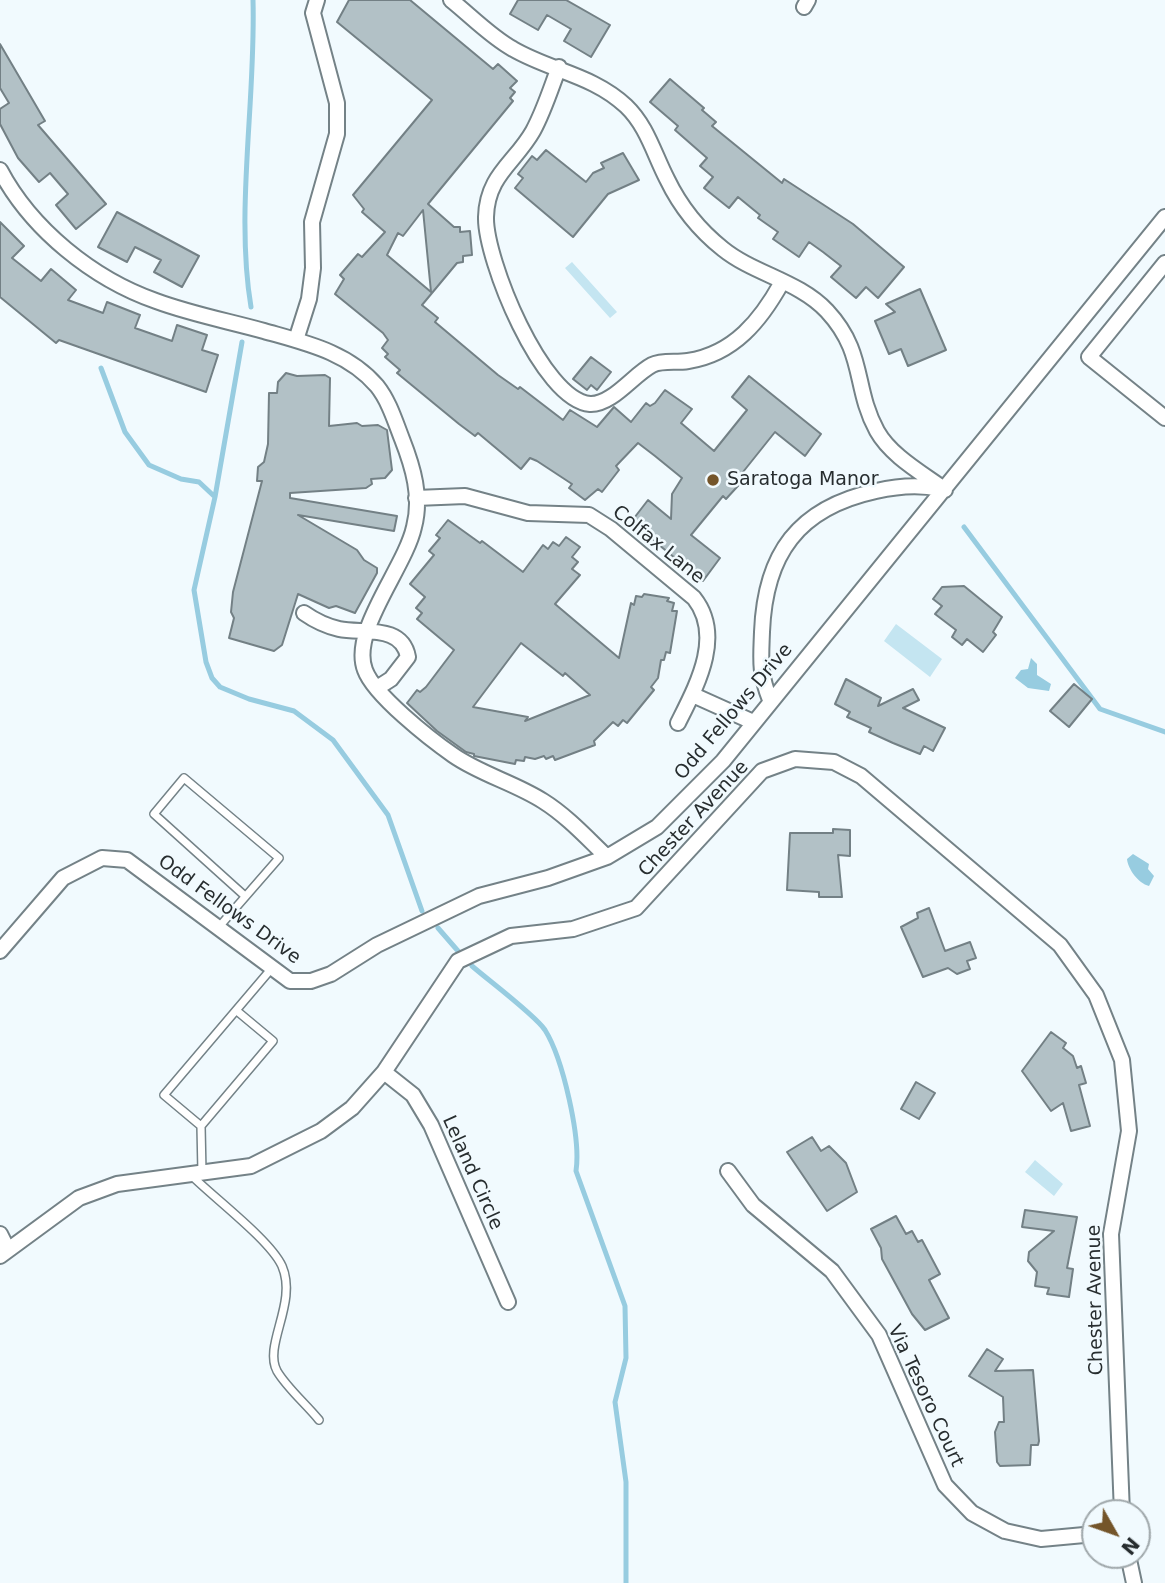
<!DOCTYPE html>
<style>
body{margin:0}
#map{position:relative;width:1165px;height:1583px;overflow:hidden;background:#f1fafe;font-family:"DejaVu Sans",sans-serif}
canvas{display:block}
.north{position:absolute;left:1081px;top:1499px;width:70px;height:70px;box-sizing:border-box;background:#f1fafe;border:2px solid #a0a8ab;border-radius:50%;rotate:130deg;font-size:19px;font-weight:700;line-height:28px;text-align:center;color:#272d2f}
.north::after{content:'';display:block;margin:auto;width:24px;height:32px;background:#74552a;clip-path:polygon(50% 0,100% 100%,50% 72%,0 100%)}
</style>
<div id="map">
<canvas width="1165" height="1583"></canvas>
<div class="north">N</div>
</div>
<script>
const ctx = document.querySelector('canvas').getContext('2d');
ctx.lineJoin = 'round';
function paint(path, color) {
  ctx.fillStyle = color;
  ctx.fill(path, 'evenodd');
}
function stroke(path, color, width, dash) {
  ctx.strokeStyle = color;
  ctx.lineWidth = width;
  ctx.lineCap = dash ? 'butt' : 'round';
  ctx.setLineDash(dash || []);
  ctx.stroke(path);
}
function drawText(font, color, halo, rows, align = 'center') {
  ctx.font = font + ' "DejaVu Sans",sans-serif';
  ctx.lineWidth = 5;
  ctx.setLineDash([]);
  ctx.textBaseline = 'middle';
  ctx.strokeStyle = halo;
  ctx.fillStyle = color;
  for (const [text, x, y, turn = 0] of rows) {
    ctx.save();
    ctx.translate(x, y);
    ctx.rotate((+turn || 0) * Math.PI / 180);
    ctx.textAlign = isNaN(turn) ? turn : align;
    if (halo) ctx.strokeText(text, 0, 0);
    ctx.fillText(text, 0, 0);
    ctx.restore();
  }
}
paint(new Path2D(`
 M 572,262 L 617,312 L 610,318 L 565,268 Z
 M 896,624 L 942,659 L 930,677 L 884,641 Z
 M 1035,1160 L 1063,1184 L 1054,1196 L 1025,1172 Z`), '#c4e5f1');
paint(new Path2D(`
 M 1031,658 L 1037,664 L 1037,675 L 1051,684 L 1049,691 L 1028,688 L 1015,678 L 1021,670 L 1028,669 Z
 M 1133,854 L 1149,864 L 1148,869 L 1154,876 L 1149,886 C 1138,883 1128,869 1127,859 Z`), '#97cce0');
stroke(new Path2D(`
 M 251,307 C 235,212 256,99 253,0
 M 101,368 L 125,432 L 149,465 L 181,479 L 199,482 L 215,497 L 194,590 L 206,662 L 212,678 L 220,687 L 249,699 L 294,711 L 333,740 L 388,815 L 422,911
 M 215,497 L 242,342
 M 964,527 L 1100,709 L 1165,732
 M 438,928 L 458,951
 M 472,966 C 488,980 535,1015 545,1030 C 563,1059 581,1138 576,1171 L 625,1306 L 626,1358 L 615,1402 L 626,1482 L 626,1583`), '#97cce0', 5);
const building = new Path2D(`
 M 349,0 L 410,0 L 493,69 L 498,64 L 517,81 L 510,88 L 515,92 L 510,98 L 513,101 L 428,204 L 454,227 L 460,227 L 460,232 L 470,231 L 472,255 L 463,256 L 463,262 L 457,263 L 422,305 L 438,318 L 435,322 L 498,375 L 518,389 L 520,387 L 563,420 L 570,410 L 597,427 L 614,407 L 631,422 L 646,403 L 650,406 L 655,403 L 665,390 L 692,409 L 681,423 L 714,451 L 747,410 L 732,397 L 749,376 L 821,434 L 805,456 L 775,432 L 743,472 L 747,476 L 726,499 L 723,496 L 691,535 L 720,558 L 703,581 L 631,522 L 648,500 L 671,519 L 672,494 L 682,478 L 655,456 L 638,443 L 616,466 L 619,470 L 602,492 L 598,489 L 585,500 L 569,488 L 572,484 L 537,461 L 530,458 L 521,469 L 478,433 L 475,436 L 459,424 L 397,373 L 400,370 L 385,357 L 388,354 L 382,348 L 388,340 L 383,333 L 335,294 L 344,279 L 340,275 L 358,254 L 362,257 L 385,232 L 362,212 L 364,209 L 353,195 L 432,100 L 337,22 ZM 423,210 L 431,292 L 387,255 L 398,233 L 403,236 Z
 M 518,0 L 566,0 L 610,25 L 591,57 L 564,41 L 571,29 L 547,15 L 538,30 L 510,14 Z
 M 0,44 L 45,121 L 38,125 L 106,204 L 76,229 L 56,205 L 68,194 L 50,173 L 39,182 L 18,158 L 0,124 L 0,109 L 9,103 L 0,88 Z
 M 670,79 L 704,108 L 702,110 L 716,122 L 712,126 L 782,183 L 784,179 L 853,224 L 904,267 L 878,298 L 866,287 L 856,298 L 831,277 L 841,266 L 823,252 L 809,242 L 799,257 L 773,239 L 778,232 L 758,218 L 760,215 L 738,197 L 729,208 L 704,188 L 713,177 L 700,166 L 707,158 L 675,130 L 678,126 L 650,102 Z
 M 546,150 L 586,182 L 593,173 L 604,168 L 601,163 L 623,153 L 639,180 L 608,194 L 573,237 L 515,188 L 523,178 L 518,174 L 532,156 L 537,160 Z
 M 117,212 L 199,256 L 182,287 L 154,272 L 161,260 L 135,247 L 127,262 L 98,247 Z
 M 0,222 L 24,246 L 12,258 L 41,281 L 51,269 L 76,290 L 68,300 L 103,313 L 107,302 L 140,315 L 135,328 L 172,341 L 177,325 L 207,335 L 202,350 L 218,355 L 206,392 L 59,340 L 56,343 L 0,297 Z
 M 920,289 L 946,350 L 908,366 L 901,349 L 889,354 L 875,321 L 895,312 L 886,304 Z
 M 591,357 L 611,372 L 597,390 L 591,385 L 587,390 L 573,379 Z
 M 286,373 L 297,376 L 325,375 L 330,378 L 329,426 L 357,423 L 362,426 L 378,425 L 387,430 L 392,470 L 385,478 L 371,479 L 372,484 L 366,488 L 290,493 L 290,498 L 397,516 L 394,531 L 298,515 L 357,550 L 364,560 L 377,568 L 377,573 L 355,613 L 336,606 L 329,608 L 298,594 L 282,645 L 274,651 L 229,638 L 234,618 L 231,612 L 233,592 L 262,481 L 257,481 L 258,467 L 264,462 L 268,444 L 269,393 L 277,393 L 278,382 Z
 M 448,520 L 480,543 L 482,541 L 523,572 L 543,545 L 548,549 L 553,542 L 559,546 L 566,537 L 580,547 L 572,557 L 578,562 L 572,569 L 580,575 L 555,604 L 619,658 L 631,603 L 634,605 L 636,596 L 642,597 L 644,594 L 669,598 L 667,601 L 674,603 L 672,611 L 677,611 L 670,653 L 666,652 L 664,660 L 661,660 L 658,678 L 651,687 L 654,690 L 627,723 L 623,720 L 618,726 L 613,722 L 594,741 L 595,745 L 555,760 L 553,756 L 546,759 L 544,756 L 535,759 L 525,757 L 524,761 L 516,760 L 515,764 L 474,756 L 474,754 L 466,752 L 437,731 L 407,703 L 417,690 L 420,692 L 426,687 L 454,650 L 417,619 L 422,613 L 416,608 L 425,597 L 410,584 L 434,555 L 429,551 L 440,538 L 436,535 ZM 521,643 L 563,676 L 565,673 L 590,695 L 525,721 L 528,717 L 473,707 Z
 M 964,586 L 1002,617 L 993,632 L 996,635 L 983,652 L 967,639 L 962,645 L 952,637 L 956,630 L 935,614 L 942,606 L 933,599 L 942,587 Z
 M 846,679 L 881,698 L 878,706 L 913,689 L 919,700 L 903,708 L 945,728 L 933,751 L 924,746 L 920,754 L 893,743 L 869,732 L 871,728 L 847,717 L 850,712 L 835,704 Z
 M 1074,684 L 1092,699 L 1069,727 L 1050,711 Z
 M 833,829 L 850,830 L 850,856 L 838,855 L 842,897 L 819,897 L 819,892 L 787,890 L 790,833 L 833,833 Z
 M 929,908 L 945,951 L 970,942 L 976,958 L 967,961 L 970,969 L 957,974 L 948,968 L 923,977 L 901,927 L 918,918 L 917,913 Z
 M 1051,1032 L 1066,1043 L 1063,1048 L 1073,1056 L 1077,1068 L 1081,1066 L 1086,1083 L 1079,1085 L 1090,1126 L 1071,1131 L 1063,1103 L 1051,1111 L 1022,1071 Z
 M 916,1082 L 935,1093 L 919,1119 L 901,1109 Z
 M 812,1137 L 821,1151 L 829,1146 L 846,1163 L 857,1192 L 827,1211 L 787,1152 Z
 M 1025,1210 L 1077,1217 L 1067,1268 L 1073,1269 L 1069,1297 L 1047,1294 L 1049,1288 L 1035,1286 L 1037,1272 L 1028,1261 L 1029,1252 L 1054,1231 L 1022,1227 Z
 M 896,1216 L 906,1234 L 912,1231 L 918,1242 L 922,1240 L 940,1274 L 929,1280 L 949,1318 L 925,1330 L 912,1314 L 882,1259 L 881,1248 L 871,1229 Z
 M 987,1349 L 1003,1359 L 995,1371 L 1033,1370 L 1039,1441 L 1038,1445 L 1031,1445 L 1030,1465 L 1000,1466 L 997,1462 L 995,1432 L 999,1422 L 1004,1422 L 1003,1397 L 969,1376 Z`);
paint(building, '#b2c1c6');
stroke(building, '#738085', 2);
const lane = new Path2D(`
 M 218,928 L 279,858 L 184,778 L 154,814 L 245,896
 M 237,1011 L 273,1041 L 201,1126 L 164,1095 L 272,968
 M 201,1126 L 202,1173
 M 191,1175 C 214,1198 270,1240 282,1266 C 298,1303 263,1345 277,1371 C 287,1388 306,1404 319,1420`);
const street = new Path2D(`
 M 451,0 C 471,16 491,37 513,49 C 551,71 593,75 626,106 C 647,126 654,154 667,179 C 680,206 699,230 723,249 C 754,274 799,281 827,311 C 866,353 853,387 877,431 C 891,456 922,473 945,490
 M 804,7 L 808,0
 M 559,67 C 551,88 544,111 533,131 C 515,163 487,175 486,217 C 485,259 542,400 590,404 C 612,405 633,375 652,365 C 662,360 676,363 688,361 C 734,354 761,320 782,282
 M 0,170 C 31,229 93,279 156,301 C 191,314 228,321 264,331 C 306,343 348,352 377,386 C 389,401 395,421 402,439 C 413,467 422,497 414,527 C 405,568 350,631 365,670 C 374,695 430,739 453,755 C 480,774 515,783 543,801 C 567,816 587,838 607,857
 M 1165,263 L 1089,357 L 1165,418
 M 296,340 L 309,299 L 313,268 L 312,222 L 337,134 L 337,103 L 313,13 L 317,0
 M 416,498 L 465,496 L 528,513 L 589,515 L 611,529 L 694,598 C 724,636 697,685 678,723
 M 304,613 C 314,620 326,626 339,629 C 363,634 402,624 408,657 L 391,679 L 377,688
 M 693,695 L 753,722
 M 770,700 C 759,672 761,660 762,632 C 765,554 798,508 876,491 C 898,486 918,484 940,489
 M 0,951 L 63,878 L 102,858 L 127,860 L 290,981 L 311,981 L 331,974 L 377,945 L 479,896 L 548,878 L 607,857 L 657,827 L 723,761 L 1165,217
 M 384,1072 L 413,1095 L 431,1125 L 508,1302
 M 728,1171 L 753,1205 L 832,1271 L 879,1335 L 945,1485 L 972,1513 L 1005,1531 L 1041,1539 L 1095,1534
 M 0,1234 L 8,1250
 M 0,1256 L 79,1198 L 117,1184 L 251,1166 L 321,1131 L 352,1108 L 384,1072 L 458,961 L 511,936 L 573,929 L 636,908 L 762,771 L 795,759 L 834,762 L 861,776 L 1060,945 L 1096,995 L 1122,1060 L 1129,1131 L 1111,1234 L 1122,1513
 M 1128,1555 L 1134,1583`);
stroke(lane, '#748287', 10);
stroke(street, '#748287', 18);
stroke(lane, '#fff', 7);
stroke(street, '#fff', 14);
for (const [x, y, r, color] of [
 [713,480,7,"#74552a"]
]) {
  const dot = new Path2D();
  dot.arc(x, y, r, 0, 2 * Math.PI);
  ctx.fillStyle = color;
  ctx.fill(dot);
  stroke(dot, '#f1fafe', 2.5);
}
drawText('19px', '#272d2f', '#f1fafe', [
 ["Saratoga Manor",727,480]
], 'left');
drawText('19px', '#272d2f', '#f1fafe', [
 ["Colfax Lane",658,545,39],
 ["Odd Fellows Drive",734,712,-50],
 ["Chester Avenue",694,819,-47],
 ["Odd Fellows Drive",229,910,36],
 ["Leland Circle",472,1173,66],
 ["Chester Avenue",1096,1300,-91],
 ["Via Tesoro Court",925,1396,65]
]);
</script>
